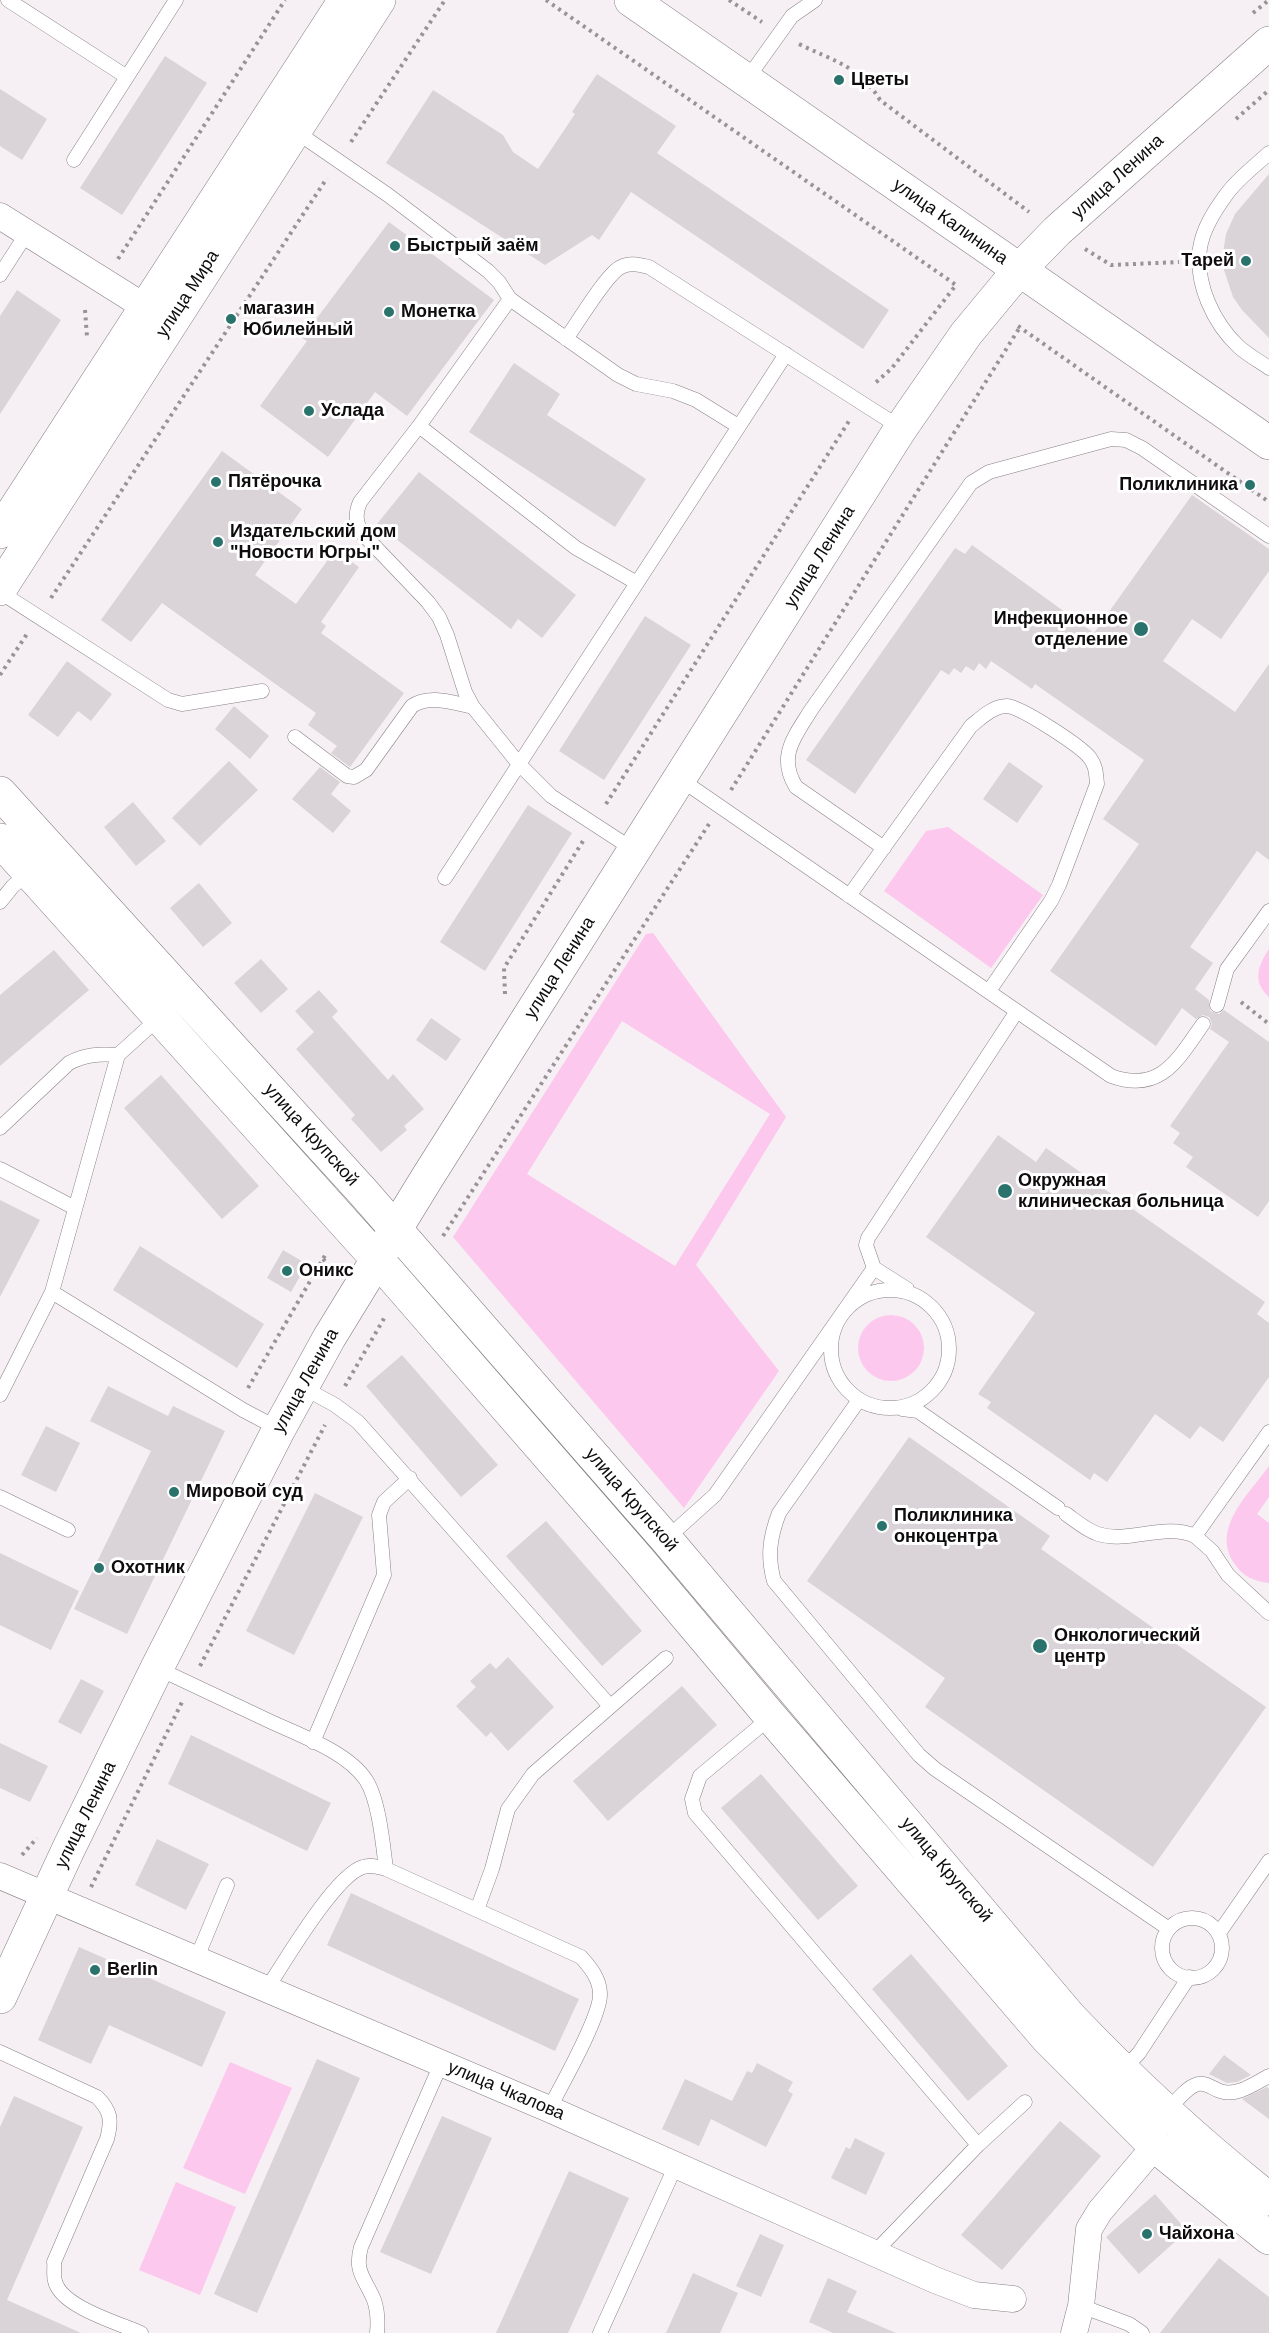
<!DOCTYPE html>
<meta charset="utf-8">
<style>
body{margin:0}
canvas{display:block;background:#f6eff3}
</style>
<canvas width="1269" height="2333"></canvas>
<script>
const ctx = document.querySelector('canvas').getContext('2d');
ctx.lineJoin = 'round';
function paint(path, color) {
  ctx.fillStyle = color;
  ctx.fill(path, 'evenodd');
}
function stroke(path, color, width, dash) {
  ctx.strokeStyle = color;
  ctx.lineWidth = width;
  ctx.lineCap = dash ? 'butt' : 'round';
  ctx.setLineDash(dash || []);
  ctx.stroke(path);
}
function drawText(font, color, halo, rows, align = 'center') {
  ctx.font = font + ' Helvetica,sans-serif';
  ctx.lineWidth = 6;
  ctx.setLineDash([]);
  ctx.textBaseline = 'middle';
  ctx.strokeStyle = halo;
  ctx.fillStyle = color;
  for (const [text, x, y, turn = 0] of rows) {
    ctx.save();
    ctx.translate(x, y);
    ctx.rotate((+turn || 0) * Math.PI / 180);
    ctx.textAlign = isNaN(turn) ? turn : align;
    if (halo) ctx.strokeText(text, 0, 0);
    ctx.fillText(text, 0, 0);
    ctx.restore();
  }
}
paint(new Path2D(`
 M 948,827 L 1043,895 L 991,968 L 884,891 L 926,831 Z
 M 653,933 L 786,1117 L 696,1265 L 779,1371 L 684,1508 L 453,1237 L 646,934 ZM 622,1021 L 770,1114 L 675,1266 L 527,1174 Z
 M 1269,949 L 1269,997 C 1252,982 1258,965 1269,949 Z
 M858 1348a33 33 0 1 1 66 0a33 33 0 1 1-66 0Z
 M 1269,1466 L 1269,1497 L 1257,1514 L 1269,1523 L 1269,1583 C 1254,1581 1243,1577 1234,1563 C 1211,1528 1249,1494 1269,1466 Z
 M 230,2062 L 292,2088 L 245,2194 L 183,2168 Z
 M 176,2182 L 236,2207 L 200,2295 L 139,2270 Z`), '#fdc8ed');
paint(new Path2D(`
 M 165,56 L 207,83 L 122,215 L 80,188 Z
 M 597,74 L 676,126 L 657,153 L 889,310 L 863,349 L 631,192 L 599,240 L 592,235 L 545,265 L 386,163 L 433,90 L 503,135 L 513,152 L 538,169 L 575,114 L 572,112 Z
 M 0,89 L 47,119 L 22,160 L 0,146 Z
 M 1269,174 L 1269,338 L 1242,310 L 1233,297 L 1224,270 L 1223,253 L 1226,234 L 1235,214 Z
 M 389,222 L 494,300 L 407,416 L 375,392 L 328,457 L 260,406 L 307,341 L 302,338 Z
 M 17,290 L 61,320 L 0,414 L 0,316 Z
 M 514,363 L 560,394 L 547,415 L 646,479 L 615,527 L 469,432 Z
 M 222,451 L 302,509 L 255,575 L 296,604 L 335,550 L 359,567 L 321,622 L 326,626 L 321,633 L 404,693 L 350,767 L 331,753 L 337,746 L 308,725 L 316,713 L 162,603 L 131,642 L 101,620 Z
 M 419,472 L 576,595 L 542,638 L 518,619 L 511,629 L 377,524 Z
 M 1192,495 L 1269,549 L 1269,571 L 1221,639 L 1192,619 L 1163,661 L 1235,712 L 1269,664 L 1269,860 L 1257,851 L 1190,947 L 1213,963 L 1195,989 L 1209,1000 L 1210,1011 L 1219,1014 L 1224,1010 L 1269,1042 L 1269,1201 L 1258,1217 L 1186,1167 L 1193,1157 L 1173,1143 L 1180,1133 L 1170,1126 L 1229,1042 L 1210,1029 L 1212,1024 L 1209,1017 L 1203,1015 L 1196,1019 L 1182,1008 L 1156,1046 L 1050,971 L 1139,844 L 1103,819 L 1144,760 L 1035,684 L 1032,689 L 991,661 L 986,669 L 979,663 L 974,671 L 966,666 L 961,673 L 954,668 L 949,675 L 941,670 L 855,794 L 806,760 L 955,548 L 965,554 L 972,545 L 1094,633 Z
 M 645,616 L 691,645 L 604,780 L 559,751 Z
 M 67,661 L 112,694 L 91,721 L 78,711 L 58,737 L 28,715 Z
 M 234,706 L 269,736 L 250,759 L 215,729 Z
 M 229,761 L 258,790 L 200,846 L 172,818 Z
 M 1009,762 L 1043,786 L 1017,823 L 983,799 Z
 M 320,767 L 340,782 L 331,794 L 351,811 L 333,833 L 292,799 Z
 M 133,802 L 166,841 L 136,866 L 104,827 Z
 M 528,805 L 572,833 L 485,971 L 440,942 Z
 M 199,883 L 232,923 L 203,947 L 170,908 Z
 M 54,950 L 89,990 L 0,1066 L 0,995 Z
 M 261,959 L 288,989 L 261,1013 L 234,983 Z
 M 319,990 L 338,1011 L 332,1017 L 388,1080 L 393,1074 L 424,1109 L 404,1126 L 407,1130 L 381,1152 L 351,1119 L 355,1115 L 296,1049 L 314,1032 L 295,1011 Z
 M 431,1018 L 461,1039 L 446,1061 L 416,1040 Z
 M 161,1075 L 259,1186 L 222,1219 L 124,1108 Z
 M 998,1135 L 1036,1162 L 1046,1148 L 1265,1302 L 1257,1314 L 1269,1323 L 1269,1377 L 1223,1442 L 1200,1426 L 1190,1439 L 1155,1414 L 1107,1482 L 1094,1473 L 1090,1480 L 987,1408 L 991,1402 L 978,1394 L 1035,1313 L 926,1237 Z
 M 0,1200 L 40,1220 L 0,1297 Z
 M 140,1246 L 264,1324 L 237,1368 L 113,1290 Z
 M 283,1250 L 307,1264 L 291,1292 L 267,1278 Z
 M 402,1355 L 498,1465 L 461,1497 L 366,1386 Z
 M 108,1386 L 168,1416 L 173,1406 L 225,1431 L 127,1634 L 74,1609 L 151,1451 L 90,1421 Z
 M 46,1426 L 80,1443 L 56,1492 L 21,1475 Z
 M 909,1437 L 1050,1536 L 1041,1549 L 1266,1707 L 1153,1867 L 925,1707 L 945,1678 L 807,1581 Z
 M 315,1493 L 363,1517 L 294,1655 L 246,1631 Z
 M 546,1521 L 642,1631 L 602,1666 L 506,1556 Z
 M 0,1553 L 79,1591 L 51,1650 L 0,1625 Z
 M 508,1657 L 554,1707 L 508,1751 L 491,1732 L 486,1737 L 456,1706 L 476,1687 L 470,1681 L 490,1663 L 496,1669 Z
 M 81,1679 L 104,1691 L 81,1734 L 58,1722 Z
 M 682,1686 L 717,1725 L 608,1821 L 573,1781 Z
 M 191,1735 L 331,1803 L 307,1851 L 168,1784 Z
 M 0,1743 L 48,1766 L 30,1802 L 0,1788 Z
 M 761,1774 L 858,1886 L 818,1920 L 721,1808 Z
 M 157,1839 L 209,1864 L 186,1910 L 135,1885 Z
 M 351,1893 L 579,1999 L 555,2051 L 327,1945 Z
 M 79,1947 L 226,2012 L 202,2067 L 109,2025 L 91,2064 L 38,2040 Z
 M 911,1954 L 1008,2066 L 968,2101 L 872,1989 Z
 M 1224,2055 L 1251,2075 L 1237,2082 L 1227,2083 L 1209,2074 Z
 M 317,2059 L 360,2078 L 257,2313 L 214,2294 Z
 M 757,2063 L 793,2082 L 788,2091 L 793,2094 L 766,2147 L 711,2119 L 699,2146 L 662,2129 L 685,2079 L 732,2101 L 747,2071 L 752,2073 Z
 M 1267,2087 L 1269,2089 L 1269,2119 L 1242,2099 Z
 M 14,2096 L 83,2127 L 7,2300 L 81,2333 L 0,2333 L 0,2127 Z
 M 442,2116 L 492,2138 L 431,2274 L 380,2252 Z
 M 1060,2121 L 1101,2156 L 1002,2270 L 961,2235 Z
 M 855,2138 L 885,2153 L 866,2195 L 831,2178 L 846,2147 L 850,2149 Z
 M 569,2171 L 629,2198 L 568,2333 L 496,2333 Z
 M 1155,2194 L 1187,2231 L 1139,2274 L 1106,2237 Z
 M 760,2234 L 784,2245 L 761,2297 L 736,2286 Z
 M 1219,2258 L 1269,2297 L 1269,2333 L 1160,2333 Z
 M 693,2273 L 738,2293 L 720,2333 L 666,2333 Z
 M 828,2278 L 857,2291 L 847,2312 L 896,2333 L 833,2333 L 809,2322 Z`), '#dad3d7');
const lane = new Path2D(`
 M 8,0 L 127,77
 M 747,79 L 792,16 L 815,0
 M 295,131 L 388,195 L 488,271 L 499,282 L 510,299 L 419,426 L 360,502 C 355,514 356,521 361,532 L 428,602 L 439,617 L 447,635 L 465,692 L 473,707 L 519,764 L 551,796 L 634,850
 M 1269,153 C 1255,166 1237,179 1226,195 C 1215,210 1203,228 1200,248 C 1195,283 1213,323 1239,347 C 1248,355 1259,361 1269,368
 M 74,160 L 176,0
 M 0,275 L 27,233
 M 510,299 L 618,375 L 636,384 L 673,391 L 696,400 L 738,426
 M 566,339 C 577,324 607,273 621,267 C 630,262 640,265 649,267 L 901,428
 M 419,426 L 576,548 L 637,583
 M 0,592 L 168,700 L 182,704 L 262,691
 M 295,737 L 347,776 L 354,777 L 366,770 L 412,706 C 430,694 453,703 473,707
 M 680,779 L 1111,1076 C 1161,1094 1178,1059 1203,1024
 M 884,848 L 796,787 C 777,756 795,736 811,710 L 971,483 L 989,472 L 1111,439 L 1126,440 L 1142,448 L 1269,536
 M 445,878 L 786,354
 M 849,896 L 971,726 C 981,718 993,706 1007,706 C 1021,707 1081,746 1090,758 C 1096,766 1096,773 1097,784 L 1059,885 L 1051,901 L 989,991
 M 0,902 L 13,886 L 29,873
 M 1217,1005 L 1227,969 L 1269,911
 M 0,1128 L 69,1063 C 86,1054 99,1054 118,1055
 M 0,1169 L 75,1208
 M 874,1268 L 907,1289
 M831 1349a59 59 0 1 1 118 0a59 59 0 1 1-118 0Z
 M 52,1292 L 243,1410 L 279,1429
 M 302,1387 L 335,1405 L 358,1422 L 610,1706
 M 0,1395 L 52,1292 L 118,1055 L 160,1017
 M 859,1400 L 779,1513 C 770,1537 767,1556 774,1581 L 919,1755 L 935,1769 L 1169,1929
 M 902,1409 L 918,1411 L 1058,1508
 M 1269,1432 L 1195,1536 L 1212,1551 L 1228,1575 L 1269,1613
 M 0,1497 L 68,1530
 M 1066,1514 C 1076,1521 1086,1530 1098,1534 C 1130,1544 1164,1522 1195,1536
 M 666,1539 L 715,1495 L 874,1268 L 866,1245 L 868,1238 L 1017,1011
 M 157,1668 C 193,1685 229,1702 265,1719 C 296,1734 347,1751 366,1780 C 379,1800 383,1845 386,1869
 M 771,1717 L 700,1776 L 692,1799 L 695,1813 L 978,2145
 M 313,1742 L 384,1575 L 379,1515 L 384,1502 L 410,1478
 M 477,1910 L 492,1869 L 508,1809 L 533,1774 L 666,1658
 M1162 1948a30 30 0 1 1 60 0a30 30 0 1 1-60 0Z
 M 1219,1933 L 1269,1861
 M 196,1960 L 227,1885
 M 266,1990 C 284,1963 335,1875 363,1867 C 372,1864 378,1867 386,1869 L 581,1957 C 590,1967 600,1979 600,1994 C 601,2016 561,2086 549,2109
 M 0,2052 L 97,2097 C 111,2111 112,2120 107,2139 L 54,2262 C 55,2267 53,2275 55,2281 C 61,2307 119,2323 141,2333
 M 1122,2071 L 1139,2053 L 1189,1977
 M 1166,2113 C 1174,2104 1186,2087 1198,2084 C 1206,2082 1213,2089 1220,2091 C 1237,2097 1255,2083 1269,2076
 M 874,2253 L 978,2145 L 1025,2102
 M 1081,2306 L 1129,2324 L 1142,2333
 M 377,2333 C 378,2322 378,2311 374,2300 C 365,2278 354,2272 361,2247 L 441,2064
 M 600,2333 L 676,2165`);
const street = new Path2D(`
 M 0,216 L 145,307
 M 0,1876 L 549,2109 L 935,2280 L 974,2295 L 1013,2299
 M 1074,2333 L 1081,2306 L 1089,2229 L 1100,2211 L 1155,2146`);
const secondary = new Path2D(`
 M 631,0 L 1269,443
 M 0,532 L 345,0
 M 0,589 L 379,0
 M 0,793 L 363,1192 L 666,1539 L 1070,2017 C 1133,2083 1198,2143 1269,2199
 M 0,840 L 377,1259 L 639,1560 L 771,1717 L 1047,2038 L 1155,2146 L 1269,2238
 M 0,1997 L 68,1850 L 157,1668 L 279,1429 L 329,1338 L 427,1178 L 901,428 L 966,334 L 1019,270 L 1057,231 L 1269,43`);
stroke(lane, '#888186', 15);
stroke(street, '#888186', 27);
stroke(secondary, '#888186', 34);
stroke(new Path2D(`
 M 546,0 L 956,285 L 892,368 L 873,385
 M 729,0 L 762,22
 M 1253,13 L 1269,0
 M 799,44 C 831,60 860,66 880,100 L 1029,212
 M 1236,119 L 1269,90
 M 351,142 L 445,0
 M 1085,249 L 1111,265 L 1179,262
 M 118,259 L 285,0
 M 85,310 L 87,337
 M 1018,326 L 1269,502
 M 51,598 L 327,178
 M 0,675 L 27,634
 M 731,790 L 1020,327
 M 606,804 L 849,421
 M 505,994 L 504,968 L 583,841
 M 1241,1002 L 1269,1024
 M 443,1236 L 709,824
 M 323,1259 L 334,1271
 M 345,1386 L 386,1315
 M 248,1388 L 327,1252
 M 200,1666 L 325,1425
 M 22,1855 L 37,1838
 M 91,1887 L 182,1702`), '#989396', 4, [3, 4.5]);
stroke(lane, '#fff', 14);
stroke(street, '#fff', 26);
stroke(secondary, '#fff', 33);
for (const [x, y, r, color] of [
 [839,80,6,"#2a736d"],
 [395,246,6,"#2a736d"],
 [1246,261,6,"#2a736d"],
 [389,312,6,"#2a736d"],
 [231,319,6,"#2a736d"],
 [309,411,6,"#2a736d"],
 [216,482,6,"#2a736d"],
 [1250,485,6,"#2a736d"],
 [218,542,6,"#2a736d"],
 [1141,629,8,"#2a736d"],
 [1005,1191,8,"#2a736d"],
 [287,1271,6,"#2a736d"],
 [174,1492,6,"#2a736d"],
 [882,1526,6,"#2a736d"],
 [99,1568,6,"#2a736d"],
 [1040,1646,8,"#2a736d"],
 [95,1970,6,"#2a736d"],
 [1147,2234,6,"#2a736d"]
]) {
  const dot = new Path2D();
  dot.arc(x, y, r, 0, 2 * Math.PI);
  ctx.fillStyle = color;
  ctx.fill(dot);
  stroke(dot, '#fff', 2);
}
drawText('bold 18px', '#0e0c0d', '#fff', [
 ["Цветы",851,80],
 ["Быстрый заём",407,246],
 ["Тарей",1234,261,"right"],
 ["магазин",243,309],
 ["Юбилейный",243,330],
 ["Монетка",401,312],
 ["Услада",321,411],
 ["Пятёрочка",228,482],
 ["Поликлиника",1238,485,"right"],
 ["Издательский дом",230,532],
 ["\"Новости Югры\"",230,553],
 ["Инфекционное",1128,619,"right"],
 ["отделение",1128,640,"right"],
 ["Окружная",1018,1181],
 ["клиническая больница",1018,1202],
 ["Оникс",299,1271],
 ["Мировой суд",186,1492],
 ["Поликлиника",894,1516],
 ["онкоцентра",894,1537],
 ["Охотник",111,1568],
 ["Онкологический",1054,1636],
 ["центр",1054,1657],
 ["Berlin",107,1970],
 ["Чайхона",1159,2234]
], 'left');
drawText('18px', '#0e0c0d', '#fff', [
 ["улица Ленина",1118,177,-42],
 ["улица Калинина",950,222,35],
 ["улица Мира",188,294,-57],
 ["улица Ленина",820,557,-58],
 ["улица Ленина",560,968,-58],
 ["улица Крупской",311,1135,48],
 ["улица Ленина",306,1381,-61],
 ["улица Крупской",631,1500,49],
 ["улица Ленина",86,1815,-64],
 ["улица Крупской",946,1870,50],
 ["улица Чкалова",506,2091,23]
]);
</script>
